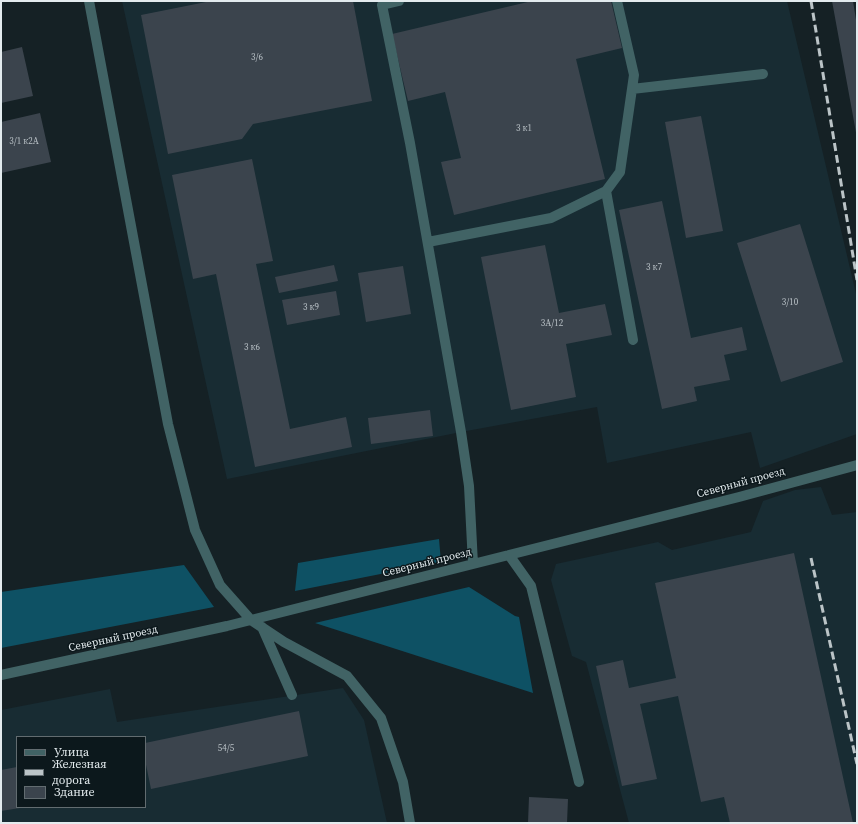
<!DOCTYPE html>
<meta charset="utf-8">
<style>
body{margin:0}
#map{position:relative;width:858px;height:824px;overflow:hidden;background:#152125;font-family:"Source Serif 4",serif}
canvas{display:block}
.frame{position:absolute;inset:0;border:2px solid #e3ebee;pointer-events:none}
.legend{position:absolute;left:16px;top:736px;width:130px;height:72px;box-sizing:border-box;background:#0c181c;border:1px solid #626c70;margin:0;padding:5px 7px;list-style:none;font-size:12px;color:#e3ebee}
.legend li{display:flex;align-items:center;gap:8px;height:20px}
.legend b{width:20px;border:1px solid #626c70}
</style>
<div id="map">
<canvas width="858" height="824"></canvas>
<div class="frame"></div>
<ul class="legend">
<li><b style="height:5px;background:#416365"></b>Улица</li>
<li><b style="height:5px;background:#bbc4c7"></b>Железная дорога</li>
<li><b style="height:11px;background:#3b444d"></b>Здание</li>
</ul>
</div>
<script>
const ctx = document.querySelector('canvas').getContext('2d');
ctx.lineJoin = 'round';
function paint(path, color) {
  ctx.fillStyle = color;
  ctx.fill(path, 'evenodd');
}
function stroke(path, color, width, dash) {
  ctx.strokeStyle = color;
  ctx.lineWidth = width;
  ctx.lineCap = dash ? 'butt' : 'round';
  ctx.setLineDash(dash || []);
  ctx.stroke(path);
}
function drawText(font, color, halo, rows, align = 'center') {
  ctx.font = font + ' "Source Serif 4",serif';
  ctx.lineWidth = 3;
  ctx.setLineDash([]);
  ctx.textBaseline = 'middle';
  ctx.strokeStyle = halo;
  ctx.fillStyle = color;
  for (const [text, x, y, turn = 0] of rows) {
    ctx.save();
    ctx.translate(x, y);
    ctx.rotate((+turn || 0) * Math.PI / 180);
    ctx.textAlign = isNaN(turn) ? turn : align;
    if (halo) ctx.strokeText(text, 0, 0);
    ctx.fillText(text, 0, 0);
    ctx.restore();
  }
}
paint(new Path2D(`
 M 122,1 L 787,1 L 857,298 L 857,434 L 760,468 L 751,432 L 607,463 L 597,407 L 461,432 L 227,479 Z
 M 821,487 L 832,515 L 857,512 L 857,823 L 629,823 L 586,662 L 572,656 L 551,580 L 556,564 L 658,542 L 672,550 L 751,532 L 763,501 L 795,490 Z
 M 343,688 L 364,720 L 387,823 L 1,823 L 1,710 L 110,689 L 117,722 ZM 17,737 L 145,737 L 145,807 L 17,807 Z`), '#182c33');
paint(new Path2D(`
 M 439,539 L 441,562 L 295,591 L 298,563 Z
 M 184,565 L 214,607 L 1,648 L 1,592 Z
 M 469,587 L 515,616 L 519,617 L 533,693 L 315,623 Z`), '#0e5164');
paint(new Path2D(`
 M 211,1 L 353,1 L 372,101 L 253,124 L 242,139 L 168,154 L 141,15 Z
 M 532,1 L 611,1 L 622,48 L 576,59 L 605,179 L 454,215 L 441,162 L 461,158 L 445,92 L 408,101 L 392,34 Z
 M 832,1 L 853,1 L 857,26 L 857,138 Z
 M 22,47 L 33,96 L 1,103 L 1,52 Z
 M 40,113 L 51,162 L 1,173 L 1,122 Z
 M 701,116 L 723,231 L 686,238 L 665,122 Z
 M 252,159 L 273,261 L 256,264 L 290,429 L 346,417 L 352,447 L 255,467 L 216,274 L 193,279 L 172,175 Z
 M 662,201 L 691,338 L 742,327 L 747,350 L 724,355 L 730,380 L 694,387 L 697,401 L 662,409 L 619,210 Z
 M 800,224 L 843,362 L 781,382 L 737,243 Z
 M 545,245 L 559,313 L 605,304 L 612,335 L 566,344 L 576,397 L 511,410 L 481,257 Z
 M 334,265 L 338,281 L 279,293 L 275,277 Z
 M 403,266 L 411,314 L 366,322 L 358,273 Z
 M 336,291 L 340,315 L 287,325 L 282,300 Z
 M 430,410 L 433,436 L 371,444 L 368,418 Z
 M 794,553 L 853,823 L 730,823 L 724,797 L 701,802 L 678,696 L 640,704 L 657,779 L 622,786 L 596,666 L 623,660 L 629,688 L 676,678 L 655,583 Z
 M 299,711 L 308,756 L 151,789 L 145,760 L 145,743 Z
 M 17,767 L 17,807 L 20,808 L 1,811 L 1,770 Z
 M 529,797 L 568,799 L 567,823 L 528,823 Z`), '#3b444d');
stroke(new Path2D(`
 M 89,1 L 168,424 L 195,530 L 220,585 L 251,620 L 284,642 L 347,676 L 381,718 L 403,782 L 410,823
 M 399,1 L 382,5 L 410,143 L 461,432 L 469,486 L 473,564
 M 632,89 L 763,74
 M 606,191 L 633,340
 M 428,242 L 551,218 L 606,191 L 620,172 L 634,75 L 617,1
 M 509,555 L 531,586 L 579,782
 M 262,627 L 292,695
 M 1,675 L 227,626 L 739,497 L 857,465`), '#416365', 10);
stroke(new Path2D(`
 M 811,1 L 857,280
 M 811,558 L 857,764`), '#bbc4c7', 3, [8, 4]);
drawText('9px', '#b9c1c6', null, [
 ["3/6",257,58],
 ["3 к1",524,129],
 ["3/1 к2А",24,142],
 ["3 к7",654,268],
 ["3/10",790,303],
 ["3 к9",311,308],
 ["3А/12",552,324],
 ["3 к6",252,348],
 ["54/5",226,749]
]);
drawText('11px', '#e3ebee', '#0c181c', [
 ["Северный проезд",741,483,-15],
 ["Северный проезд",427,563,-14],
 ["Северный проезд",113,639,-12]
]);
</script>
